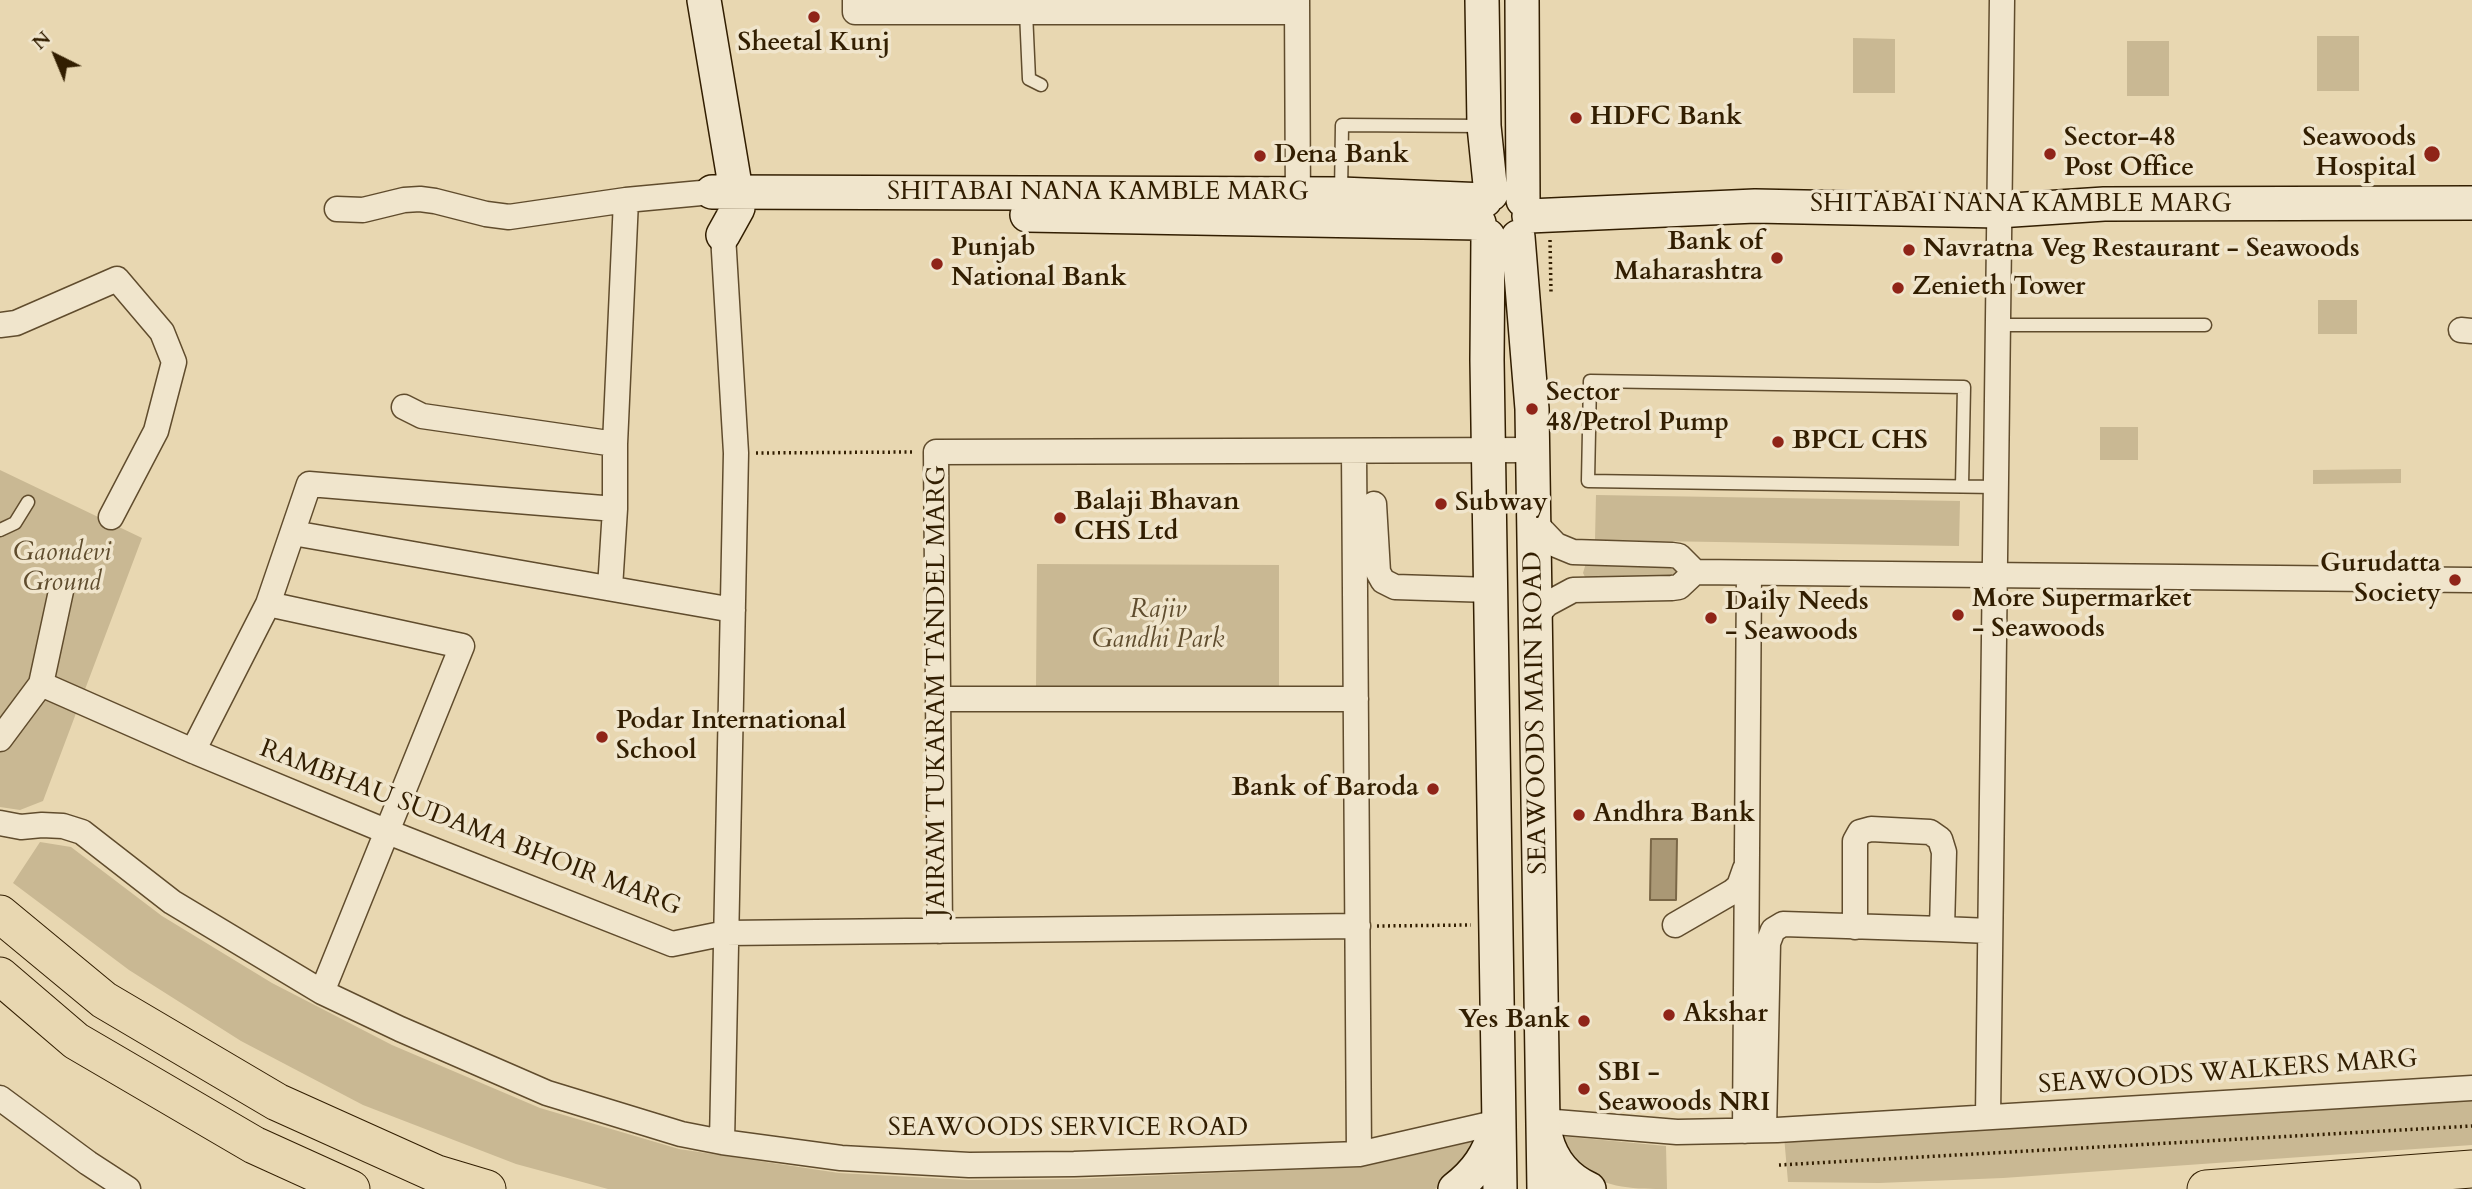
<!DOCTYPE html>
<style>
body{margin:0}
#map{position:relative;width:2472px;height:1189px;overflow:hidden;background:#e8d7b1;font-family:Cardo,serif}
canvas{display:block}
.north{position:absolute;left:21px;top:21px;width:70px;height:70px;-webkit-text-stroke:5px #f0e5cc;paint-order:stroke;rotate:317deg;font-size:19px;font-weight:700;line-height:28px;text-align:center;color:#321e01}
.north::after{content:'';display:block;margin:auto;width:24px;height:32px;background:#321e01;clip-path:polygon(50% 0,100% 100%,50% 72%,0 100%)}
</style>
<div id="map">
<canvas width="2472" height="1189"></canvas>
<div class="north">N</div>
</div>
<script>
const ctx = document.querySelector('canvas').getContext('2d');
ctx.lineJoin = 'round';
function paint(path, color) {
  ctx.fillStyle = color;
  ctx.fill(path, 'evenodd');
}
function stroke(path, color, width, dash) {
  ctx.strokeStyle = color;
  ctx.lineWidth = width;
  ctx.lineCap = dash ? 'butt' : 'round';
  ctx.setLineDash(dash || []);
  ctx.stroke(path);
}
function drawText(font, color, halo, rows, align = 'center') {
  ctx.font = font + ' Cardo,serif';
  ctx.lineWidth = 7;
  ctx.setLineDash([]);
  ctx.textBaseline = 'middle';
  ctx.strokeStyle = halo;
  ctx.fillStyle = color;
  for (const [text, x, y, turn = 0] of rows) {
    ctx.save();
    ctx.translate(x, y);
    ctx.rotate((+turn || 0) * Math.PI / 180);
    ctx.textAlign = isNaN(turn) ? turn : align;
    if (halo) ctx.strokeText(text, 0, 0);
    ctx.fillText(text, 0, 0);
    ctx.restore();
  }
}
paint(new Path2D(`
 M 2317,36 L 2359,36 L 2359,91 L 2317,91 Z
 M 1853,38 L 1895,39 L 1895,93 L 1853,93 Z
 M 2127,41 L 2169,41 L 2169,96 L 2127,96 Z
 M 2318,300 L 2357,300 L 2357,334 L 2318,334 Z
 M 2100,427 L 2138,427 L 2138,460 L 2100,460 Z
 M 2401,469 L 2401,483 L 2313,484 L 2313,470 Z
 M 0,470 L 142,538 L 43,801 L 20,810 L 0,807 Z
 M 1596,495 L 1960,501 L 1959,546 L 1595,540 Z
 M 1676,561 L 1684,576 L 1586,579 L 1583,573 L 1586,563 Z
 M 1037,564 L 1279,565 L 1279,687 L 1036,687 Z
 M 40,842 L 71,847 L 162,916 L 272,983 L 392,1045 L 540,1108 L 679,1149 L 839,1173 L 969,1180 L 1073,1179 L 1362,1167 L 1476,1141 L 1458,1171 L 1435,1189 L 608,1189 L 516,1164 L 363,1105 L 241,1041 L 129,970 L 13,883 Z
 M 2472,1098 L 2472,1145 L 2003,1178 L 1879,1183 L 1788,1182 L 1784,1136 Z
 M 1560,1136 L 1666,1146 L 1667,1189 C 1638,1189 1604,1189 1581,1169 C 1572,1162 1566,1146 1560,1136 Z`), '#c9b893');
const water = new Path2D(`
 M 1651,839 L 1677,839 L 1676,900 L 1650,900 Z`);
paint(water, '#aa9875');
stroke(water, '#7a6747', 2);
const lane = new Path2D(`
 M 1026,12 L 1029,79 L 1041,85
 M 1341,194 L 1342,125 L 1483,126
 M 1998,325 L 2205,325
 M 1962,486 L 1964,387 L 1590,381 L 1588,481 L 1996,487
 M 0,530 L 15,523 L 28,502`);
const street = new Path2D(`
 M 855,0 L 855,12 L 1297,12
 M 1297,0 L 1298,210
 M 337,209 L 363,210 L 404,200 L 420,199 L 435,201 L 486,214 L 509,217 L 626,200 L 712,192
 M 0,325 L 16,323 L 117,279 L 162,332 L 174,362 L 156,431 L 111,517
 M 2461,330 L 2472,331
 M 404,407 L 422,416 L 615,444 L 626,200
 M 615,444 L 615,509
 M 1354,451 L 1359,1154
 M 1374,504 L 1378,572 L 1383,581 L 1395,587 L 1491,590
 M 1534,522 L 1556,545 L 1573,552 L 1672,555 L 1679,556 L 1695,572
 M 293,533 L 733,610
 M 268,604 L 462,646 L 322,992
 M 1535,617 L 1547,604 L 1573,590 L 1672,588 L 1679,587 L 1695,572 L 2472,580
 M 41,684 L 193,751 L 388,832 L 672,944 L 726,933 L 1358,926
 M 939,699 L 1356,699
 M 0,739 L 41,684 L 61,591
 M 193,751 L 268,604 L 309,484 L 615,509 L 610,588
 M 0,823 L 21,827 L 42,825 L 63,826 L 82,832 L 172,902 L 322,992 L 400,1029 L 547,1093 L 681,1134 L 722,1142 L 841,1158 L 969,1165 L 1074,1164 L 1359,1154 L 1499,1122
 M 1675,925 L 1732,892 L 1739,886 L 1745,869
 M 1942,929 L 1990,931
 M 940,931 L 936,452 L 1532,450
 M 0,1098 L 88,1163 L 128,1189
 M 1988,1117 L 2002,0
 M 1543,1121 L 1677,1132 L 1777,1130 L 2472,1088
 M 1764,1130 L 1768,943 L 1773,930 L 1783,924 L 1942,929 L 1944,852 L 1940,839 L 1930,832 L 1871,829 L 1860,832 L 1855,841 L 1855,927
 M 1745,1131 L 1749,573
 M 722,1142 L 736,453 L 723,235`);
const secondary = new Path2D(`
 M 704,0 L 736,191 L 738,208 L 723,235
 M 1482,0 L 1484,126 L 1491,194
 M 1522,0 L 1523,200
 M 712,192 L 1341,194 L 1485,200
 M 1027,215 L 1479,223
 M 1529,216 L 1755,206 L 1998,211 L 2104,204 L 2472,203
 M 1488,236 L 1487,360 L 1500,1189
 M 1518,237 L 1532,409 L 1544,1189
 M 1546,1138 C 1552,1161 1567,1179 1589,1189
 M 1455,1189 C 1477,1172 1488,1155 1496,1129`);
const primary = new Path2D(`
 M 0,914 L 104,1000 L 277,1102 L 437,1174 L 487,1189
 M 0,976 L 76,1041 L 254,1145 L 351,1189
 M 2206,1189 L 2472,1169`);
stroke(lane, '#604c2d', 15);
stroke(street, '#604c2d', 27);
stroke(secondary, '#321e01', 36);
stroke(primary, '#321e01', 39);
stroke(new Path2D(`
 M 1550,240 L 1551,292
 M 756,453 L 913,452
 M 1377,926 L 1471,925
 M 1779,1165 L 2472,1126`), '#321e01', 3.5, [2, 3.5]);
stroke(lane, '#f0e5cc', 12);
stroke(street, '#f0e5cc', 24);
stroke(secondary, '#f0e5cc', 33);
stroke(primary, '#e8d7b1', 37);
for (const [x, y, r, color] of [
 [814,17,7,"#8f2418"],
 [1576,118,7,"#8f2418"],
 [2050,154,7,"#8f2418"],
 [2432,154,9,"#8f2418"],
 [1260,156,7,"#8f2418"],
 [1909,250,7,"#8f2418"],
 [1777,258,7,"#8f2418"],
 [937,264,7,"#8f2418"],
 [1898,288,7,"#8f2418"],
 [1532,409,7,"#8f2418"],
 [1778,442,7,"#8f2418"],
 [1441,504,7,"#8f2418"],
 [1060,518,7,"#8f2418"],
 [2455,580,7,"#8f2418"],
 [1958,615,7,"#8f2418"],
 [1711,618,7,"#8f2418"],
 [602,737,7,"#8f2418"],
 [1433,789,7,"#8f2418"],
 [1579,815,7,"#8f2418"],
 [1669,1015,7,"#8f2418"],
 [1584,1021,7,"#8f2418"],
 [1584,1089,7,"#8f2418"]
]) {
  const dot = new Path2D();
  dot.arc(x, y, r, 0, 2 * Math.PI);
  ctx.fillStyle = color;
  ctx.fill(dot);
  stroke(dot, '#f0e5cc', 2.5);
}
drawText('bold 26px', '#321e01', '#f0e5cc', [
 ["Sheetal Kunj",814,44,"center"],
 ["HDFC Bank",1590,118],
 ["Sector-48",2064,139],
 ["Post Office",2064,169],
 ["Seawoods",2416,139,"right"],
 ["Hospital",2416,169,"right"],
 ["Dena Bank",1274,156],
 ["Bank of",1763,243,"right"],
 ["Maharashtra",1763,273,"right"],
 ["Punjab",951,249],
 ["National Bank",951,279],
 ["Navratna Veg Restaurant - Seawoods",1923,250],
 ["Zenieth Tower",1912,288],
 ["Sector",1546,394],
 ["48/Petrol Pump",1546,424],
 ["BPCL CHS",1792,442],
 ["Balaji Bhavan",1074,503],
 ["CHS Ltd",1074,533],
 ["Subway",1455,504],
 ["Gurudatta",2441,565,"right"],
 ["Society",2441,595,"right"],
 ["More Supermarket",1972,600],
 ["- Seawoods",1972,630],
 ["Daily Needs",1725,603],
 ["- Seawoods",1725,633],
 ["Podar International",616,722],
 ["School",616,752],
 ["Bank of Baroda",1419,789,"right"],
 ["Andhra Bank",1593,815],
 ["Akshar",1683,1015],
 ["Yes Bank",1570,1021,"right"],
 ["SBI -",1598,1074],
 ["Seawoods NRI",1598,1104]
], 'left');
drawText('26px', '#321e01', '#f0e5cc', [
 ["SHITABAI NANA KAMBLE MARG",1098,193],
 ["SHITABAI NANA KAMBLE MARG",2021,205],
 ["JAIRAM TUKARAM TANDEL MARG",938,691,-90],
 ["SEAWOODS MAIN ROAD",1537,713,-91],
 ["RAMBHAU SUDAMA BHOIR MARG",470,829,21],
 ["SEAWOODS WALKERS MARG",2228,1073,-4],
 ["SEAWOODS SERVICE ROAD",1068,1129]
]);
drawText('italic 26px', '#5f4c2d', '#f0e5cc', [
 ["Gaondevi",62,554],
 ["Ground",62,584],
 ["Rajiv",1158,611],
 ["Gandhi Park",1158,641]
]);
</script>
